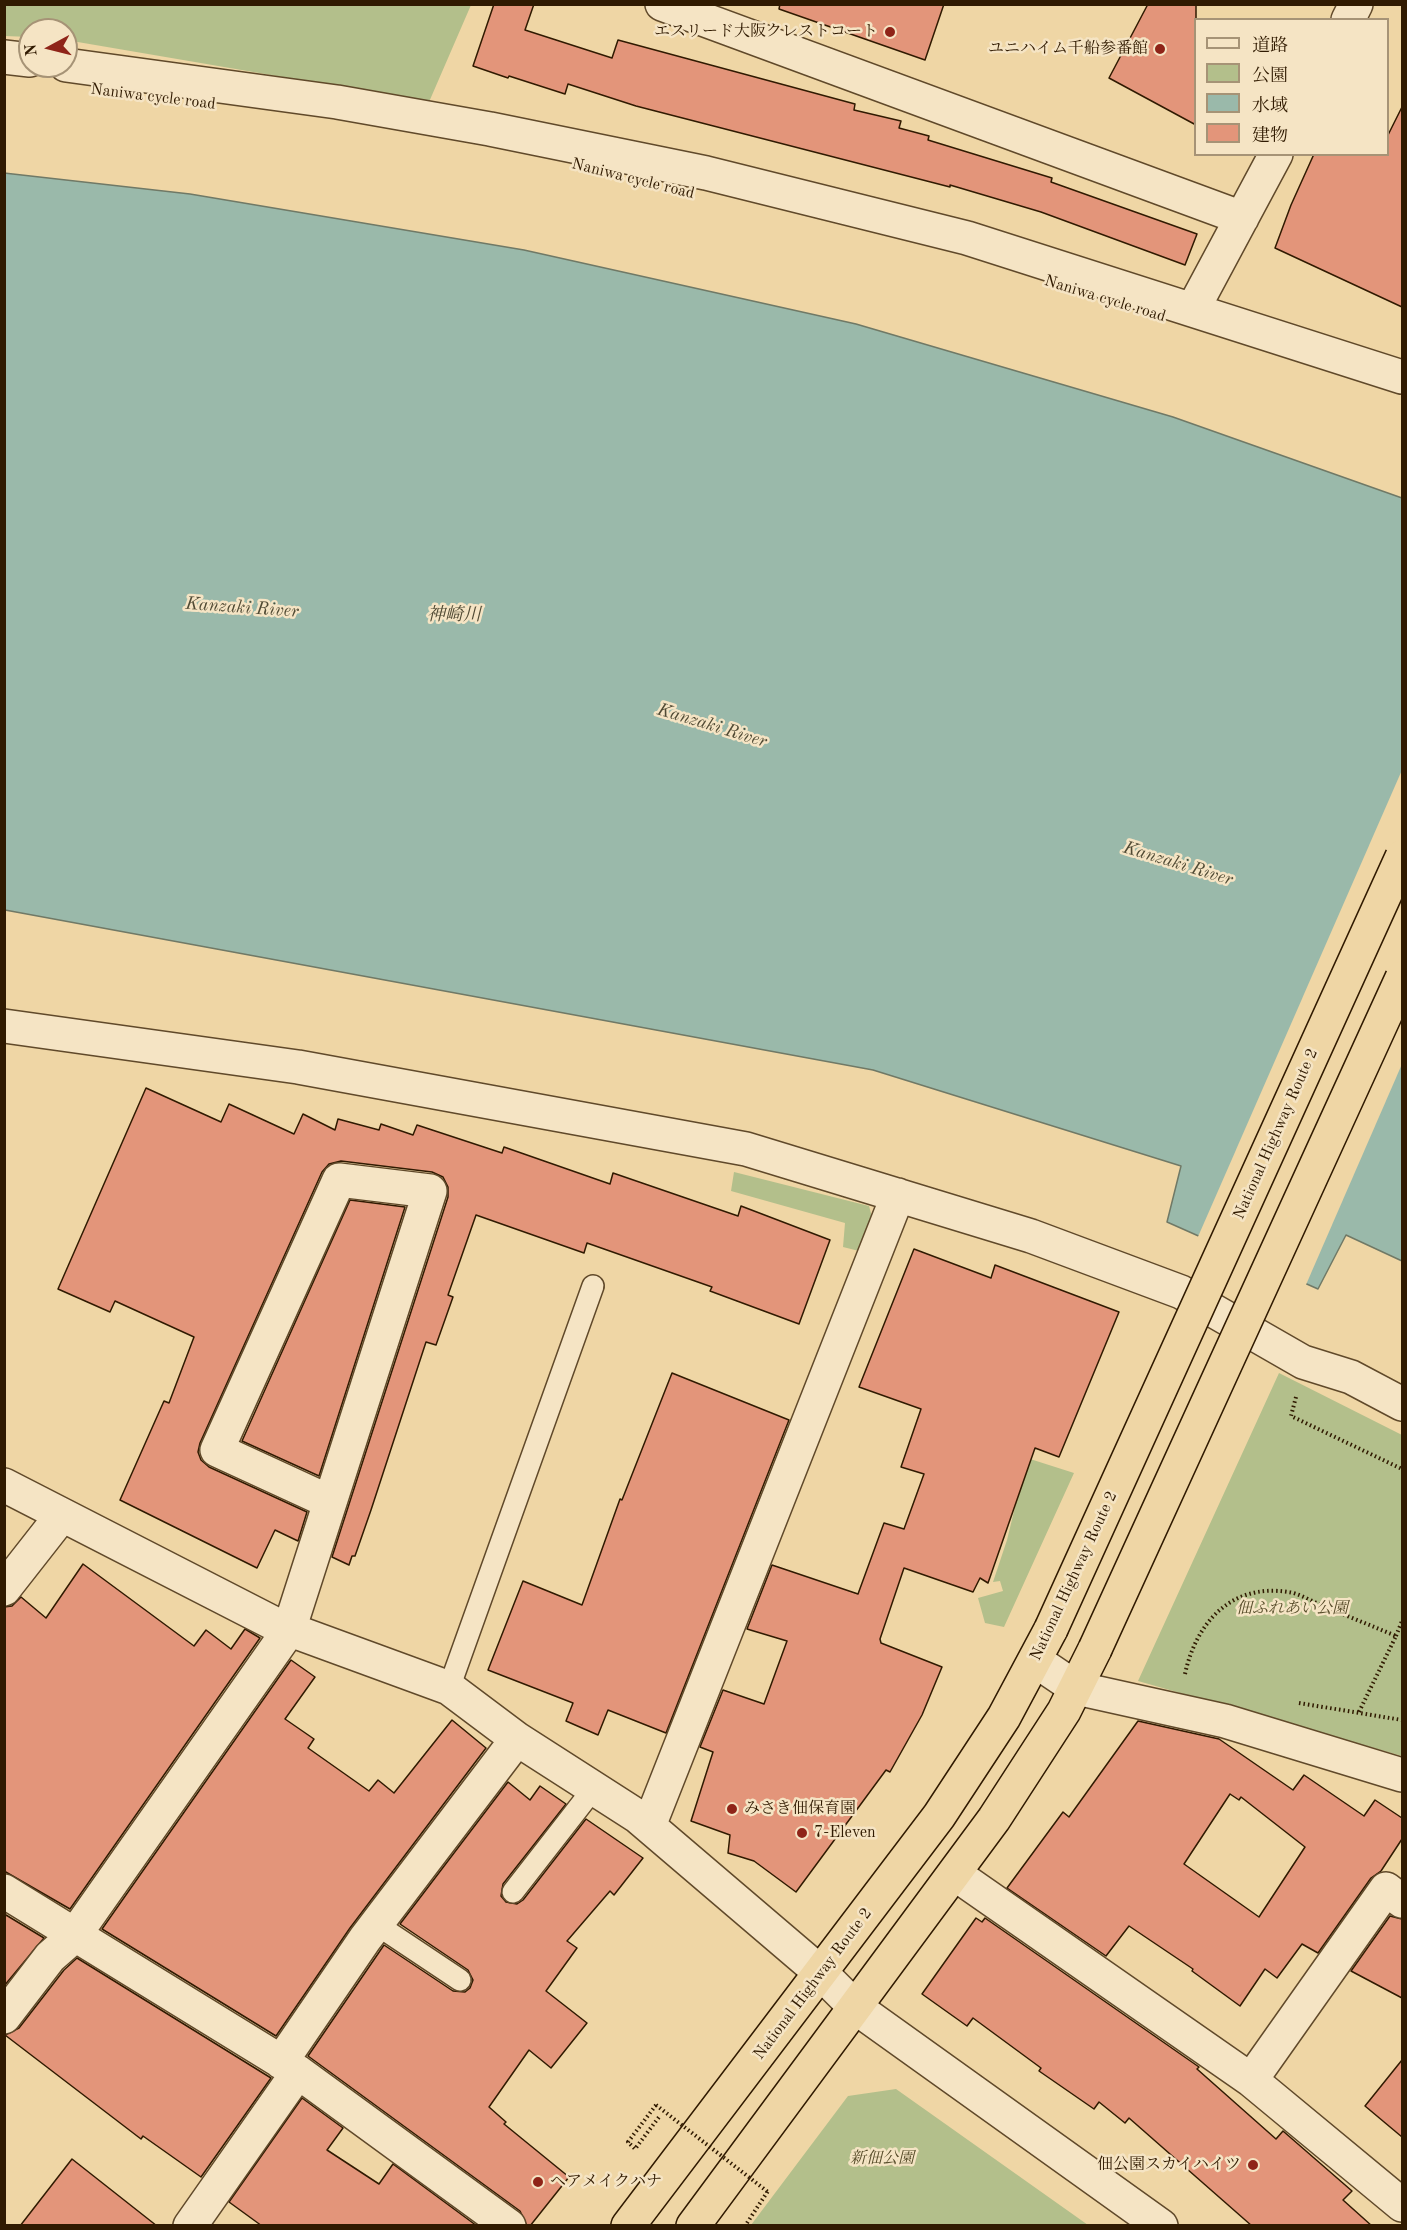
<!DOCTYPE html>
<meta charset="utf-8">
<style>
body{margin:0}
#map{position:relative;width:1407px;height:2230px;overflow:hidden;background:#efd6a5;font-family:"Old Standard TT","Noto Serif JP",serif}
canvas{display:block}
.frame{position:absolute;inset:0;border:6px solid #301a01;pointer-events:none}
.legend{position:absolute;left:1194px;top:18px;width:195px;height:138px;box-sizing:border-box;background:#f5e4c4;border:2px solid #a69376;margin:0;padding:8px 10px;list-style:none;font-size:18px;color:#301a01}
.legend li{display:flex;align-items:center;gap:12px;height:30px}
.legend b{width:30px;border:2px solid #a69376}
.north{position:absolute;left:18px;top:18px;width:60px;height:60px;box-sizing:border-box;background:#f5e4c4;border:2px solid #a69376;border-radius:50%;rotate:263deg;font-size:16px;font-weight:700;line-height:24px;text-align:center;color:#301a01}
.north::after{content:'';display:block;margin:auto;width:21px;height:27px;background:#8f2418;clip-path:polygon(50% 0,100% 100%,50% 72%,0 100%)}
</style>
<div id="map">
<canvas width="1407" height="2230"></canvas>
<div class="frame"></div>
<ul class="legend">
<li><b style="height:8px;background:#f5e4c4"></b>道路</li>
<li><b style="height:16px;background:#b3bf8b"></b>公園</li>
<li><b style="height:16px;background:#9ab9aa"></b>水域</li>
<li><b style="height:16px;background:#e3957a"></b>建物</li>
</ul>
<div class="north">N</div>
</div>
<script>
const ctx = document.querySelector('canvas').getContext('2d');
ctx.lineJoin = 'round';
function paint(path, color) {
  ctx.fillStyle = color;
  ctx.fill(path, 'evenodd');
}
function stroke(path, color, width, dash) {
  ctx.strokeStyle = color;
  ctx.lineWidth = width;
  ctx.lineCap = dash ? 'butt' : 'round';
  ctx.setLineDash(dash || []);
  ctx.stroke(path);
}
function drawText(font, color, halo, rows, align = 'center') {
  ctx.font = font + ' "Old Standard TT","Noto Serif JP",serif';
  ctx.lineWidth = 5;
  ctx.setLineDash([]);
  ctx.textBaseline = 'middle';
  ctx.strokeStyle = halo;
  ctx.fillStyle = color;
  for (const [text, x, y, turn = 0] of rows) {
    ctx.save();
    ctx.translate(x, y);
    ctx.rotate((+turn || 0) * Math.PI / 180);
    ctx.textAlign = isNaN(turn) ? turn : align;
    if (halo) ctx.strokeText(text, 0, 0);
    ctx.fillText(text, 0, 0);
    ctx.restore();
  }
}
paint(new Path2D(`
 M 5,5 L 471,5 L 429,102 L 66,40 L 66,30 L 30,30 L 30,37 L 5,36 Z
 M 734,1172 L 869,1206 L 875,1228 L 863,1252 L 843,1247 L 845,1223 L 731,1191 Z
 M 1279,1373 L 1402,1435 L 1402,1756 L 1138,1681 Z
 M 1027,1458 L 1074,1473 L 1004,1627 L 985,1623 L 978,1598 L 1003,1591 L 1000,1581 L 993,1582 L 1007,1540 Z
 M 896,2089 L 1088,2225 L 751,2225 L 848,2096 Z`), '#b3bf8b');
const water = new Path2D(`
 M 4,173 L 190,194 L 524,250 L 856,324 L 1173,417 L 1402,498 L 1402,1261 L 1346,1235 L 1318,1289 L 1167,1222 L 1181,1166 L 873,1070 L 5,910 Z`);
paint(water, '#9ab9aa');
stroke(water, '#707966', 1.5);
paint(new Path2D(`
 M 1402,770 L 1402,1064 L 1305,1287 L 1197,1239 Z`), '#efd6a5');
const building = new Path2D(`
 M 494,4 L 534,4 L 525,30 L 612,58 L 618,40 L 855,104 L 854,110 L 901,121 L 899,128 L 929,136 L 928,140 L 1052,178 L 1051,182 L 1197,234 L 1185,265 L 1041,212 L 950,185 L 950,187 L 636,106 L 568,84 L 565,94 L 509,76 L 508,78 L 473,66 Z
 M 780,4 L 944,4 L 925,60 L 779,9 Z
 M 1148,4 L 1196,4 L 1196,125 L 1109,78 Z
 M 1402,107 L 1402,307 L 1275,248 L 1291,205 L 1314,154 L 1388,154 L 1388,135 Z
 M 146,1088 L 221,1122 L 229,1104 L 294,1134 L 303,1114 L 335,1130 L 338,1119 L 379,1130 L 381,1124 L 413,1135 L 417,1125 L 502,1153 L 504,1147 L 610,1184 L 613,1173 L 738,1216 L 741,1206 L 830,1240 L 799,1324 L 710,1291 L 712,1287 L 587,1243 L 584,1253 L 476,1215 L 448,1295 L 453,1297 L 436,1345 L 426,1342 L 371,1510 L 355,1556 L 352,1556 L 349,1565 L 332,1557 L 448,1197 L 448,1187 L 443,1177 L 432,1172 L 341,1161 L 329,1164 L 322,1172 L 200,1443 L 198,1452 L 201,1460 L 209,1467 L 307,1512 L 298,1541 L 275,1530 L 257,1568 L 120,1500 L 164,1401 L 169,1403 L 194,1337 L 115,1301 L 110,1312 L 58,1289 Z
 M 350,1200 L 405,1207 L 319,1476 L 242,1441 Z
 M 914,1249 L 991,1278 L 995,1265 L 1119,1312 L 1059,1457 L 1035,1448 L 988,1583 L 980,1578 L 973,1592 L 904,1568 L 880,1639 L 881,1643 L 942,1667 L 922,1715 L 890,1772 L 886,1770 L 796,1892 L 754,1861 L 728,1853 L 730,1835 L 691,1821 L 713,1752 L 700,1747 L 723,1690 L 764,1704 L 787,1641 L 747,1629 L 772,1565 L 858,1594 L 884,1523 L 904,1529 L 924,1474 L 901,1467 L 921,1409 L 859,1387 Z
 M 672,1373 L 789,1420 L 666,1733 L 608,1710 L 598,1735 L 566,1721 L 573,1703 L 488,1670 L 523,1581 L 582,1605 L 620,1499 L 622,1500 Z
 M 83,1564 L 194,1646 L 206,1630 L 231,1649 L 245,1629 L 260,1638 L 70,1909 L 4,1871 L 4,1607 L 12,1606 L 21,1597 L 46,1618 Z
 M 291,1660 L 315,1677 L 285,1719 L 314,1739 L 308,1748 L 369,1791 L 378,1780 L 394,1793 L 452,1720 L 486,1748 L 350,1928 L 276,2036 L 102,1929 Z
 M 1138,1721 L 1219,1739 L 1293,1790 L 1304,1775 L 1364,1816 L 1375,1800 L 1402,1818 L 1402,1839 L 1381,1871 L 1371,1878 L 1318,1953 L 1302,1944 L 1277,1978 L 1265,1969 L 1240,2006 L 1192,1971 L 1193,1969 L 1129,1926 L 1106,1956 L 1007,1888 L 1063,1812 L 1069,1817 ZM 1230,1794 L 1239,1800 L 1241,1797 L 1305,1847 L 1259,1917 L 1184,1864 Z
 M 508,1782 L 530,1800 L 540,1786 L 566,1804 L 503,1884 L 501,1896 L 506,1902 L 517,1904 L 523,1900 L 586,1819 L 643,1858 L 614,1895 L 610,1891 L 567,1941 L 577,1948 L 546,1991 L 587,2023 L 551,2068 L 529,2050 L 489,2107 L 506,2122 L 504,2124 L 569,2177 L 530,2226 L 527,2226 L 520,2211 L 308,2056 L 384,1945 L 453,1991 L 465,1992 L 470,1988 L 473,1980 L 468,1970 L 400,1924 Z
 M 6,1915 L 44,1938 L 4,1986 L 4,1917 Z
 M 1390,1916 L 1402,1919 L 1402,1998 L 1351,1971 Z
 M 976,1918 L 982,1922 L 985,1918 L 1199,2067 L 1197,2069 L 1276,2139 L 1283,2131 L 1352,2191 L 1343,2200 L 1372,2226 L 1252,2226 L 1129,2118 L 1125,2123 L 1099,2102 L 1094,2109 L 1039,2071 L 1041,2068 L 973,2018 L 967,2026 L 922,1994 Z
 M 77,1958 L 271,2078 L 201,2177 L 143,2136 L 141,2139 L 5,2035 L 19,2028 L 64,1970 Z
 M 1402,2060 L 1402,2137 L 1365,2106 Z
 M 302,2098 L 343,2128 L 327,2150 L 379,2184 L 393,2164 L 477,2226 L 262,2226 L 229,2202 Z
 M 72,2159 L 157,2226 L 20,2226 Z`);
paint(building, '#e3957a');
stroke(building, '#301a01', 1.5);
const lane = new Path2D(`
 M 449,1688 L 593,1286
 M 513,1892 L 594,1788
 M 376,1924 L 460,1980`);
const street = new Path2D(`
 M 662,4 L 1242,218
 M 1348,20 L 1356,4
 M 4,57 L 30,60
 M 66,65 L 337,102 L 490,129 L 706,173 L 967,238 L 1402,377
 M 1193,309 L 1276,154
 M 4,1026 L 298,1067 L 746,1149 L 1031,1236 L 1181,1292 L 1303,1362 L 1351,1377 L 1402,1404
 M 4,1485 L 277,1625 L 449,1688 L 517,1739 L 637,1816 L 821,1973 L 855,2007 L 1161,2226
 M 4,1589 L 62,1515
 M 1036,1661 L 1076,1688 L 1225,1721 L 1402,1775
 M 649,1826 L 898,1195
 M 955,1874 L 1251,2080 L 1402,2205
 M 4,1891 L 298,2072 L 509,2226
 M 4,2017 L 50,1957 L 74,1936 L 289,1630 L 430,1191 L 339,1180 L 217,1450 L 330,1502
 M 281,2062 L 365,1939 L 517,1739
 M 1251,2080 L 1386,1889 L 1402,1901
 M 190,2226 L 298,2072`);
const highway = new Path2D(`
 M 628,2226 L 939,1816 L 1004,1717 L 1051,1629
 M 693,2226 L 994,1819 L 1064,1711 L 1095,1649`);
stroke(lane, '#60492a', 24);
stroke(street, '#60492a', 36);
stroke(highway, '#301a01', 36);
stroke(new Path2D(`
 M 1296,1397 L 1291,1416 L 1402,1469
 M 1396,1636 L 1402,1621
 M 1185,1674 C 1196,1623 1231,1583 1288,1592 C 1298,1593 1309,1600 1319,1604 C 1344,1615 1370,1625 1396,1636 L 1358,1714
 M 1299,1703 L 1402,1720
 M 656,2105 L 628,2142 L 635,2149 L 659,2117
 M 747,2223 L 768,2191`), '#301a01', 4, [1.5, 3]);
stroke(lane, '#f5e4c4', 21);
stroke(street, '#f5e4c4', 33);
stroke(highway, '#efd6a5', 33);
const highwayBridge = new Path2D(`
 M 1051,1629 L 1402,857
 M 1095,1649 L 1402,978`);
stroke(highwayBridge, '#301a01', 36, []);
stroke(new Path2D(`
 M 656,2105 L 768,2192`), '#301a01', 4, [1.5, 3]);
stroke(highwayBridge, '#efd6a5', 33);
for (const [x, y, r, color] of [
 [890,32,6,"#8f2418"],
 [1160,49,6,"#8f2418"],
 [732,1809,6,"#8f2418"],
 [802,1833,6,"#8f2418"],
 [1253,2165,6,"#8f2418"],
 [538,2182,6,"#8f2418"]
]) {
  const dot = new Path2D();
  dot.arc(x, y, r, 0, 2 * Math.PI);
  ctx.fillStyle = color;
  ctx.fill(dot);
  stroke(dot, '#f5e4c4', 2);
}
drawText('16px', '#301a01', '#f5e4c4', [
 ["エスリード大阪クレストコート",878,32],
 ["ユニハイム千船参番館",1148,49],
 ["みさき佃保育園",744,1809,"left"],
 ["7-Eleven",814,1833,"left"],
 ["佃公園スカイハイツ",1241,2165],
 ["ヘアメイクハナ",550,2182,"left"]
], 'right');
drawText('16px', '#301a01', '#f5e4c4', [
 ["Naniwa cycle road",153,97,7],
 ["Naniwa cycle road",633,179,14],
 ["Naniwa cycle road",1105,299,17],
 ["National Highway Route 2",1276,1134,-66],
 ["National Highway Route 2",1074,1576,-65],
 ["National Highway Route 2",813,1984,-53]
]);
drawText('italic 16px', '#574c2a', '#f5e4c4', [
 ["佃ふれあい公園",1292,1609],
 ["新佃公園",882,2159]
]);
drawText('italic 18px', '#504a34', '#f5e4c4', [
 ["Kanzaki River",242,608,4],
 ["神崎川",454,615],
 ["Kanzaki River",712,726,17],
 ["Kanzaki River",1178,864,17]
]);
</script>
